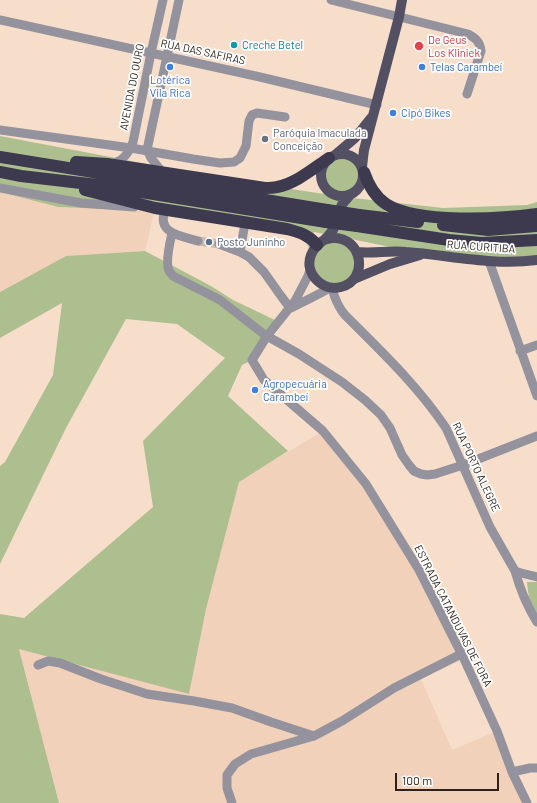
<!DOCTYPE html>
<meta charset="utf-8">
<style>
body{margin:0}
#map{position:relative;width:537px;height:803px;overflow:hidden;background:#f7decb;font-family:Barlow,sans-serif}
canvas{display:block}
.scale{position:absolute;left:395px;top:773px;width:104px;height:18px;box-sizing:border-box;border:2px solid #2c221b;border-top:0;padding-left:5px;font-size:12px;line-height:14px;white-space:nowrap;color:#2c221b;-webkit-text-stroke:3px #fff;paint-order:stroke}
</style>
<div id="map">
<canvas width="537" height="803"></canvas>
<div class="scale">100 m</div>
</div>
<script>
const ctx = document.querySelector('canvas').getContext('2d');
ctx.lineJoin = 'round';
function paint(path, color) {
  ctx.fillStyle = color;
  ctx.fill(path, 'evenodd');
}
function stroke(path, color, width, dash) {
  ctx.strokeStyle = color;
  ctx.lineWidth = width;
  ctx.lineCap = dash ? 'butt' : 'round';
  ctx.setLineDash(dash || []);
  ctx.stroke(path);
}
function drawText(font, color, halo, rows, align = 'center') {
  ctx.font = font + ' Barlow,sans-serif';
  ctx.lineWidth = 3.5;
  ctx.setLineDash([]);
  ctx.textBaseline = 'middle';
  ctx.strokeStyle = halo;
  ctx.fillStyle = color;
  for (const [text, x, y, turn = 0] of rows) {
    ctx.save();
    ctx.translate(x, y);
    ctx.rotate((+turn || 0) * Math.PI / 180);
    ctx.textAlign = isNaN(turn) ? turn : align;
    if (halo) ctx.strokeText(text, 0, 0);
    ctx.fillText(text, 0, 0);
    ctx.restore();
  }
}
paint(new Path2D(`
 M 0,192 L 58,207 L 155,208 L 145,251 L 66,256 L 0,292 Z
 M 323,431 L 366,484 L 464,659 L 421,679 L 452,750 L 497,731 L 528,803 L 59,803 L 19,648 L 189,694 L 206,609 L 239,481 Z`), '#f1d1ba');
paint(new Path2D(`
 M 0,136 L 158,166 L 278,187 L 344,197 L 443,208 L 527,205 L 537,202 L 537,260 L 424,254 L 356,240 L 314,232 L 310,249 L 304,240 L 299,236 L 155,208 L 108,209 L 58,207 L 0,192 Z
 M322 176a20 20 0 1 1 40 0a20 20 0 1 1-40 0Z
 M 335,239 L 353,247 L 357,272 L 337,287 L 313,275 L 313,251 Z
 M 145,251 L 211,286 L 233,300 L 277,321 L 252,360 L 242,365 L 228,396 L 288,451 L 239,482 L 206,609 L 189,694 L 19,649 L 59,803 L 0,803 L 0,614 L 24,618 L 153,507 L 143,441 L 225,358 L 177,324 L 126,319 L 66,428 L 0,564 L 0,466 L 5,462 L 53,375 L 62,303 L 0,338 L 0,292 L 66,256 Z
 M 527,582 L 537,582 L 537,614 C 530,603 528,595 527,582 Z`), '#adbf8f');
stroke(new Path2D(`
 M 198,241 L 219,244`), '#ceb8a8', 9, [9, 4.5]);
stroke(new Path2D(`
 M 331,0 L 468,34 C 475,38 480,41 481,51 L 467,94
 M 0,20 L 260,77 L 377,105
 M 0,130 L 131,148 L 193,159 L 220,163 L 234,162 L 240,158 L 246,146 L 249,121 L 252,115 L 257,113 L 285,117
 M 110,164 C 123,162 129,153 133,142 L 151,53 L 163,0
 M 163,173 L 151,158 L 147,150 L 179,0
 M 0,188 L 81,203 L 134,207
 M 165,210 C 156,234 182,236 198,241
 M 172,233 C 170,242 165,262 169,271 C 170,272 172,275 173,276 L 220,300 L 265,335 L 299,354 L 342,382 L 365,400 L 381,415 L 390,428 L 402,455 L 409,465 L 414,471 L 421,474 L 427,475 L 435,474 L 463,465 L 537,436
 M 219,244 L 240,252 L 249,257 L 264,272 L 281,296 L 290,308
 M 240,252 L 245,223
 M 489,261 L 537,396
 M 309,265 L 310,270 L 308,276 L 295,301 L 267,336 L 252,360 L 264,380 L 323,431 L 366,484 L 419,570 L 464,659 L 497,731 L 512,772 L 527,803
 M 332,289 C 335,299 338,307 345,315 C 381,351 418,386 446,428 L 490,527 L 515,571 L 521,573 L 537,577
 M 291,308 L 311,298 L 330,288
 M 520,351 L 537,345
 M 515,571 C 520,589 527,606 537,622
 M 38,665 L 48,661 L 60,663 L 101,679 L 147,694 L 194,701 L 232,708 L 271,722 L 314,736
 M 512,772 L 530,768 L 537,768
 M 232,803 L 227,788 L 227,775 L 235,764 L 251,754 L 314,736 L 342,721 L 394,688 L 461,654`), '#93929d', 9);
stroke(new Path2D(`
 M321 175a21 21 0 1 1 42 0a21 21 0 1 1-42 0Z
 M 335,155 L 355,138 L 371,118
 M 362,167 L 363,158 L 364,150 L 399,17 L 402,0
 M 324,240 C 327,239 330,238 333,238 C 363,237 369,280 341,287 C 322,292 304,273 311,255 C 314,247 319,244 325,239 C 328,237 330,233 333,230 C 334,227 336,224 337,222 C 339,217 339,212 341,207 C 342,203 347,199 350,195
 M 357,252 C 373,254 390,250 406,252 C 449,255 493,266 537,260
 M 354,279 L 390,264 L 420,255`), '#535064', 10);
stroke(new Path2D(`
 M 0,157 L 327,210
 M 76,162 L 107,164 L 265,188 C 269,188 273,188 277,187 C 295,184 314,168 329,158
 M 0,172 L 21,176 L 98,185 L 326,222
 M 364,172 C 368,184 374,196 386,204 C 417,224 501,219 537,214
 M 85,190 L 155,208 L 287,229 C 299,232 309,235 317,245
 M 359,215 L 418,222
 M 443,225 L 488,230 L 537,226
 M 357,226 L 449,240 L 482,243 L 537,240`), '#3d394f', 12);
stroke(new Path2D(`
 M 327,210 L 359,215
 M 326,222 L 357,226`), '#3d394f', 12);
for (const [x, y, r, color] of [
 [234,45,4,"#0f9aa8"],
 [419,46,5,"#e0444e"],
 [170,67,4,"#3f7fe0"],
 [422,67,4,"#3f7fe0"],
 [393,113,4,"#3f7fe0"],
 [265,139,4,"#6b7280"],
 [209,242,4,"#5c6f8a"],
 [255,390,4,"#3f7fe0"]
]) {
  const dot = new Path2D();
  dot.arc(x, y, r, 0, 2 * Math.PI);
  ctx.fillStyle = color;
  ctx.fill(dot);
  stroke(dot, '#fff', 1.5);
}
drawText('11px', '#be3a42', '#fff', [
 ["De Geus",428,40],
 ["Los Kliniek",428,53]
], 'left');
drawText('11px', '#0d838f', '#fff', [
 ["Creche Betel",242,45]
], 'left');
drawText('11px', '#2c221b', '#fff', [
 ["RUA DAS SAFIRAS",203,52,12],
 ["AVENIDA DO OURO",132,87,-79],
 ["RUA CURITIBA",481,247,4],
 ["RUA PORTO ALEGRE",476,467,65],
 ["ESTRADA CATANDUVAS DE FORA",453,616,63]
]);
drawText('11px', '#366cbe', '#fff', [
 ["Telas Carambeí",430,67],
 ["Lotérica",170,80,"center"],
 ["Vila Rica",170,93,"center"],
 ["Cipó Bikes",401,113],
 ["Agropecuária",263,384],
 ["Carambeí",263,397]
], 'left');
drawText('11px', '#5b616d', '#fff', [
 ["Paróquia Imaculada",273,133],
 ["Conceição",273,146]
], 'left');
drawText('11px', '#4e5e75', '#fff', [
 ["Posto Juninho",217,242]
], 'left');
</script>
